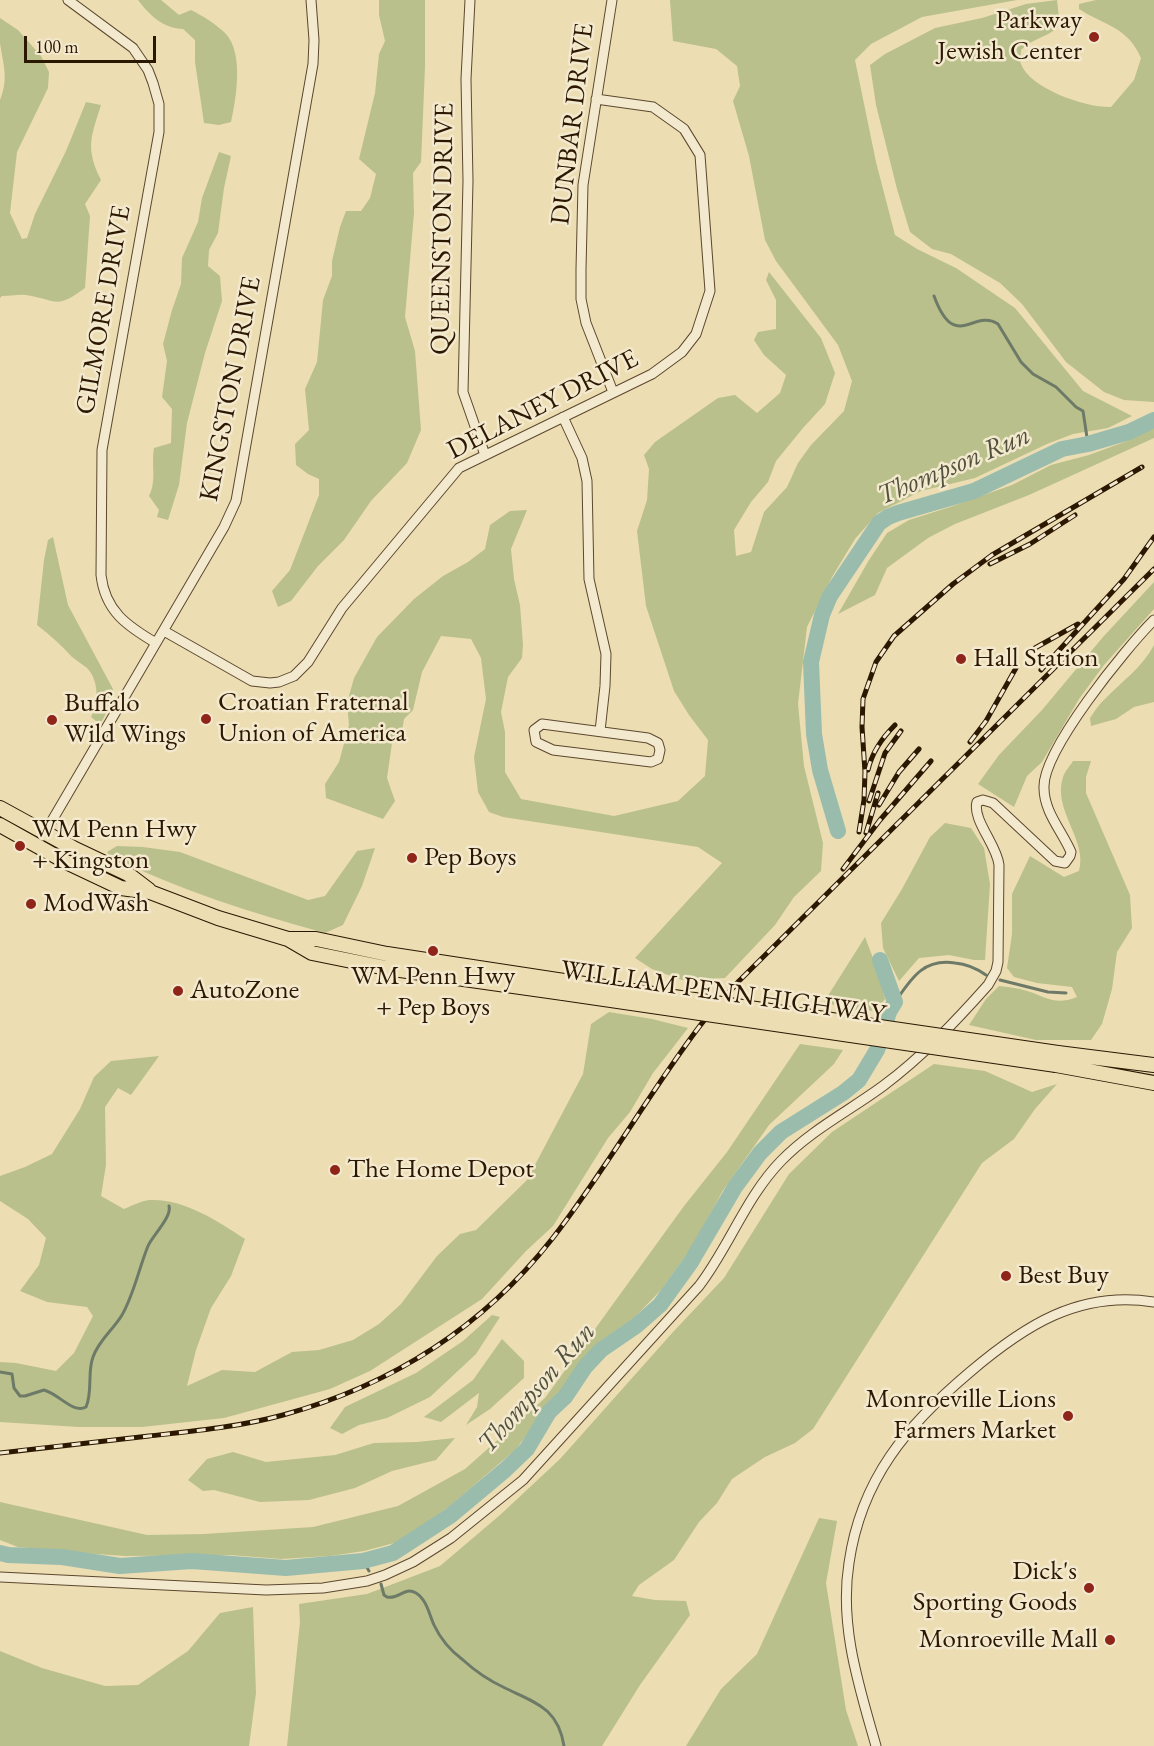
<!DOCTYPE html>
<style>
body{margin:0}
#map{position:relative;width:1154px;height:1746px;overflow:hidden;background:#ecddb3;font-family:"EB Garamond",serif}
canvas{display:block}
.scale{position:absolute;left:24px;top:36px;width:132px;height:27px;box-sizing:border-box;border:3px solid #2c1701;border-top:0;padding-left:8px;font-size:18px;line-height:21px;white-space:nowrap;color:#2c1701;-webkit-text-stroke:4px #f3e9ce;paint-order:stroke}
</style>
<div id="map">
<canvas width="1154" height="1746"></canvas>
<div class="scale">100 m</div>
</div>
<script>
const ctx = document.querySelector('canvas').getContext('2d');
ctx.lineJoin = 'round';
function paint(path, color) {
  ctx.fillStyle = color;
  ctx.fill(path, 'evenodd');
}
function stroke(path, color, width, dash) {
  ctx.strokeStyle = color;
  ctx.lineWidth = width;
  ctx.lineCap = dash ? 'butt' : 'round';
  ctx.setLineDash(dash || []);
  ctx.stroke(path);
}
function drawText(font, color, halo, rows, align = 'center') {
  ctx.font = font + ' "EB Garamond",serif';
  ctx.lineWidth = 5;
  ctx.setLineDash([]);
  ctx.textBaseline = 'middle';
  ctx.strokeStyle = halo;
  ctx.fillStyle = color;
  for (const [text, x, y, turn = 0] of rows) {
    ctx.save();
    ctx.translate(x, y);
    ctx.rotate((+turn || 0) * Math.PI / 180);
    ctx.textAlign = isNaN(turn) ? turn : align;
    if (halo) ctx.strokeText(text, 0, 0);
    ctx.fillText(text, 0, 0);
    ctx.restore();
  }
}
paint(new Path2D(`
 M 138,0 L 161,0 L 179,15 L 191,10 C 203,16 216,24 226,34 C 244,54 236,99 231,122 L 219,125 L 204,123 L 195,62 L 195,40 L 183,29 C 164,29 149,15 138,0 Z
 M 379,0 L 425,0 L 425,67 L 421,162 L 413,173 L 414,213 L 405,317 L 415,351 L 421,430 L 407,463 L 371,501 L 344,540 L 318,566 L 291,601 L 278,607 L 272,591 L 290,570 L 319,495 L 319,479 L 308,474 L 296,465 L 295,444 L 309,430 L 305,389 L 317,362 L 323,300 L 332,276 L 332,261 L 340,227 L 346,211 L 361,211 L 370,198 L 376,174 L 359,159 L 375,93 L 379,54 L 385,41 L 379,15 Z
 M 670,0 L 1017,0 L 922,17 L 871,44 L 855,60 L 876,162 L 895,235 L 917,249 L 956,268 L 1015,308 L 1083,391 L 1132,416 L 1108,428 L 1073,434 L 1047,444 L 975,478 L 921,491 L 878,513 L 855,539 L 832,577 L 807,627 L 798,704 L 804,766 L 823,843 L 821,871 L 794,897 L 775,925 L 725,978 L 682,980 L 652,969 L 635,958 L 722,863 L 698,847 L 503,817 L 489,812 L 478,792 L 474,757 L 486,699 L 481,658 L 471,639 L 441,636 L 422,672 L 413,710 L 404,719 L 401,738 L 393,736 L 387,778 L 395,801 L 383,819 L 326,798 L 325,784 L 339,762 L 349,725 L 347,703 L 354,678 L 377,637 L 414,599 L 443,576 L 468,562 L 485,549 L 490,525 L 510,511 L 527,510 L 511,549 L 514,579 L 520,605 L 523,645 L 522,658 L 508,677 L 501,712 L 505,732 L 505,772 L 521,799 L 614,816 L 678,801 L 705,776 L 708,740 L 689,715 L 674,691 L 646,606 L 637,531 L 647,500 L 649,469 L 644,455 L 655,442 L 718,398 L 735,395 L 757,413 L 780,393 L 786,375 L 764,355 L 754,340 L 758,332 L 776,329 L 776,300 L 766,280 L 769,272 L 821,338 L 835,373 L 825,404 L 803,428 L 776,461 L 768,482 L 751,502 L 734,530 L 736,556 L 751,552 L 764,512 L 787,487 L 798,463 L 811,445 L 844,411 L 852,381 L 838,345 L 776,261 L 765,240 L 749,156 L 733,101 L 740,86 L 737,66 L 716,49 L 673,41 Z
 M 1057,0 L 1060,25 C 1050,37 1032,38 1021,50 C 1021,54 1020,61 1021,64 C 1030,89 1087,108 1111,107 L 1134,80 L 1141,58 C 1127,26 1105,26 1079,9 L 1079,4 L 1096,0 L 1154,0 L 1154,402 L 1124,400 L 1104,392 L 1066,362 L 1022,304 L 1000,283 L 951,254 L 932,249 L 910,232 L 897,189 L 876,105 L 870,65 L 885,54 L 935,28 L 982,18 L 1026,4 Z
 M 0,18 L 18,30 L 41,56 L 49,72 L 48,88 L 17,152 L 10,213 L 22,239 L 27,238 L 35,214 L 66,151 L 86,102 L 101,105 C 91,137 85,148 101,180 L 85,204 L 90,216 L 85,288 C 55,310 58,300 26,295 C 19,294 10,296 2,296 L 0,298 L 0,100 C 9,78 3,64 0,43 C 0,35 0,26 0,18 Z
 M 219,152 L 231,156 L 224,188 L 218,233 L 209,250 L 208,266 L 220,276 L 222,301 L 205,353 L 187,423 L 179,485 L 168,520 L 157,517 L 159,510 L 149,496 C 157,481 151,465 154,448 L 171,443 L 172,409 L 162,397 L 167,361 L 163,344 L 172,310 L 181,284 L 182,258 L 198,222 L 202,198 Z
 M 1154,427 L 1154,438 L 1029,495 L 955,524 L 928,538 L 887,568 L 875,595 L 838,614 L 869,560 L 887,533 L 909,520 L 950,507 L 1012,485 L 1051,465 L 1089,455 L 1127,441 Z
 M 53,537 L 68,605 L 113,689 L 110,705 L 102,721 L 96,721 L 91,717 C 99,704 99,680 87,668 C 82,664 77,661 72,657 C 61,645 50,635 37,625 L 44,560 L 48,540 Z
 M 1154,582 L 1154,609 L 1104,665 L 1079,699 L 1042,762 L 1027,776 L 1014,807 L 978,784 L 999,755 L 1042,710 L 1103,637 Z
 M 1154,645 L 1154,702 L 1134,707 L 1116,719 L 1091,726 L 1090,718 C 1094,712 1099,704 1105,699 C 1122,681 1142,668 1154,645 Z
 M 1073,761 L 1091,761 L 1086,777 L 1086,793 L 1130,895 L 1132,928 L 1117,952 L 1112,989 L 1102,1024 L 1091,1040 L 1036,1040 L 969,1025 L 986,999 L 999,986 C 1008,987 1018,988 1027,991 C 1047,997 1054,1006 1077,997 L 1072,987 L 1037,983 L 1014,977 L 1007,968 L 1012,934 L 1012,894 L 1030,856 L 1064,877 L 1079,871 C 1088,840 1052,810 1063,777 C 1065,771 1070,766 1073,761 Z
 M 945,823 L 971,828 L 984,848 L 990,884 L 985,960 L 974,960 L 949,955 L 919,958 L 899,981 L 883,948 L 881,923 L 902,889 L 930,837 Z
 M 117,846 L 143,847 L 180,852 L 308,900 L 325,896 L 357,851 L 375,848 L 362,886 L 343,925 L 325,933 C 251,913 179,890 110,856 L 107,852 Z
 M 865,937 L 876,966 L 885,999 L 876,1011 L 848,1009 L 824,1002 Z
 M 609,1012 L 652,1019 L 688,1028 L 653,1073 L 630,1112 L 608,1138 L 553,1226 L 526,1251 L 482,1299 L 370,1371 L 330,1389 L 224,1418 L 142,1427 L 79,1427 L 0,1422 L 0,1362 L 16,1363 L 56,1371 L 74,1353 L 93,1316 L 87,1307 L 47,1302 L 20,1291 L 39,1265 L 46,1238 L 28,1219 L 0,1201 L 0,1176 L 25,1167 L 52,1154 L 80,1109 L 94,1077 L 111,1061 L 159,1056 L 131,1095 L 118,1088 L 105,1107 L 106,1165 L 101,1196 L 124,1209 C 132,1206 142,1200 151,1200 C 184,1199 218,1221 245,1239 L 231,1276 L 211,1308 L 196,1350 L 187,1386 L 222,1370 L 255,1372 L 292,1352 L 319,1350 L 353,1340 L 379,1324 L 401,1304 L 437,1256 L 460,1234 L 476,1230 L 527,1180 L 583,1074 L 591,1024 Z
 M 800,1044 L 843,1050 L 834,1064 L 769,1125 L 722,1192 L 696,1241 L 662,1289 L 632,1320 L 598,1343 L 516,1449 L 450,1506 L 402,1541 L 364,1551 L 330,1556 L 281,1559 L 230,1555 L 125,1556 L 82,1553 L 18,1547 L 0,1540 L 0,1502 L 147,1535 L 204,1534 L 313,1527 L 398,1506 L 465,1469 L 545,1398 L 684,1206 L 727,1152 Z
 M 934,1064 L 985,1071 L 1032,1092 L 1057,1084 L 1035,1109 L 1014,1139 L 982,1163 L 813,1429 L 795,1443 L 765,1457 L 732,1479 L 717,1503 L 699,1522 L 674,1560 L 639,1585 L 632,1596 L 655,1600 L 686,1601 L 690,1615 L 640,1685 L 602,1746 L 287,1746 L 300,1622 L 299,1604 L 367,1594 L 440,1566 L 500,1515 L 560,1459 L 673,1332 L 724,1278 L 789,1174 L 832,1132 Z
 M 492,1315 L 500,1317 L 476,1354 L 430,1397 L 387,1418 L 359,1425 L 342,1434 L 330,1428 L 345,1407 L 416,1373 L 463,1341 Z
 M 502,1339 L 524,1361 L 524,1378 L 490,1409 L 466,1425 L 477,1407 L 479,1393 L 441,1422 L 424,1417 L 473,1380 Z
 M 455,1438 L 436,1460 L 392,1471 L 355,1488 L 309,1500 L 260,1502 L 214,1490 L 203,1491 L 188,1480 L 207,1459 L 233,1452 L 266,1462 L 335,1455 L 374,1443 L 417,1442 Z
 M 819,1518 L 837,1521 L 826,1583 L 846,1710 L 858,1746 L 686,1746 L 721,1689 L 757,1654 Z
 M 253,1607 L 256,1693 L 249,1746 L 0,1746 L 0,1651 L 42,1668 L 105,1686 L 138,1685 L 188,1651 L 220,1613 Z`), '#bac08b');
stroke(new Path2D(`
 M 934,296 C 955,353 973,308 998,324 L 1021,362 L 1033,374 L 1056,387 L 1076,407 L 1083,411 L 1088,444
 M 1000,980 L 1048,992 L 1066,993
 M 895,1002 C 911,979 923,958 955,963 C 967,964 976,968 986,975
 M 0,1372 L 12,1374 L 14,1388 L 20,1396 L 25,1396 L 44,1390 C 59,1394 73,1414 86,1407 C 93,1391 87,1373 93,1357 C 99,1340 113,1330 122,1315 C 134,1294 139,1268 148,1246 C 153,1235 172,1217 169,1206
 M 363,1561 L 369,1571
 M 381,1584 L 384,1595 L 387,1597 C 399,1600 404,1586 416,1593 C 427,1600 429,1614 434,1625 C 440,1638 451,1651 463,1660 C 475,1671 490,1681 505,1688 C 536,1703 558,1708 564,1746`), '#6d7a68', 3);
stroke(new Path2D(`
 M 838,831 L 820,770 L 814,734 L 811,662 L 822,615 L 830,596 L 879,523 L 888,517 L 898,513 L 974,491 L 1062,449 L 1088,444 L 1129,432 L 1154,420
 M 0,1553 L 8,1555 L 62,1557 L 120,1566 L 192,1561 L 286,1568 L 363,1561 L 393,1553 L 450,1516 L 505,1470 L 527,1449 L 549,1412 L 565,1397 L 585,1367 L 601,1350 L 636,1326 L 660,1305 L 691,1262 L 735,1187 L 760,1153 L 781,1132 L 843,1093 L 859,1080 L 877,1050 L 889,1012 L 895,1002 L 880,960`), '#99bcad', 16);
const minor = new Path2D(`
 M 68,0 L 133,48 L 148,70 L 153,83 L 159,104 L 159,132 L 102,450 L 101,575 C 105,611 127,626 156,643
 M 470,0 L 466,79 L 468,181 L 463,392 L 485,455
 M 612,0 L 583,185 L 581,269 L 581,299 L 586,323 L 613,392
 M 563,417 L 582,458 L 587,481 L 589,579 L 606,654 L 605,686 L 600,731
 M 164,631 L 252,681 L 270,683 L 279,682 L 294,676 L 308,662 L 342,608 L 459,468 L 652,374 L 682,352 L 696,334 L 710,291 L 700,155 L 684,129 L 653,107 L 596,99
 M 542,724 L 648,738 L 658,743 L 660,750 L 658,759 L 651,762 L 553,750 L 536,742 L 534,730 Z
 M 43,836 L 224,527 L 236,501 L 313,64 L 314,40 L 311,0
 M 0,1577 L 266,1590 L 323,1588 L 367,1581 L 385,1575 L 413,1562 L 451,1538 L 523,1480 L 699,1286 C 729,1247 746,1197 781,1161 C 811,1130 849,1111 883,1086 C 922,1057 956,1021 988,985 L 996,971 L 998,962 L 999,865 C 997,845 972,820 977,802 L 983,800 L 993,803 L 1055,861 L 1065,863 L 1070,856 L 1071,852 C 1062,831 1044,812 1044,788 C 1042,751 1126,648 1154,620
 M 876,1746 C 859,1686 839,1626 849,1563 C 861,1479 907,1425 970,1372 C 1024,1326 1079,1290 1154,1302`);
const highway = new Path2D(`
 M 0,808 L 73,848 L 128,874 L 149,890
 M 0,825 L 66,862 L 121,888 L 150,892 L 218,918 L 288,939 L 312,953 L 386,968 L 563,993
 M 290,939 L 316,939 L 387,954 L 564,981
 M 1058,1053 L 1154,1065
 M 1056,1065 L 1154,1083`);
stroke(minor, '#5c482e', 11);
stroke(highway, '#2c1701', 16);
stroke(minor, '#f3e9ce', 9);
stroke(highway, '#ecddb3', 14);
const rail = new Path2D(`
 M 990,564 L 1030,544 L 1075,515
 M 1035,648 L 1078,624
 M 1041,670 L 1124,579 L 1154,537
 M 970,742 L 986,721 L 1016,668
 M 868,770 C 872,752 882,738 895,725
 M 869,801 L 885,753 L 901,731
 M 879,805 L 899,772 L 919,749
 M 859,832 L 864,800 L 865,772 L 862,727 L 863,699 L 876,662 L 894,636 L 953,584 L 992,555 L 1142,467
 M 866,833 L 878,793
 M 843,869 L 880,820 L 931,761
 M 0,1453 C 50,1447 99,1442 149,1436 C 194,1431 239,1427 283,1415 C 392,1385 482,1328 552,1239 C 605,1171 647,1096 699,1027 C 711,1011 726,996 739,981 L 1154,569`);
stroke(rail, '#2c1701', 5);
stroke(rail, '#f3e9ce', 3, [9]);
const highwayBridge = new Path2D(`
 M 564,981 L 1058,1053
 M 563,993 L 1056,1065`);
stroke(highwayBridge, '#2c1701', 16, []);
stroke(highwayBridge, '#ecddb3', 14);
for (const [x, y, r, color] of [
 [1094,37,6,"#8f2418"],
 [961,659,6,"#8f2418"],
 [206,719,6,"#8f2418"],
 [52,720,6,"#8f2418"],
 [20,846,6,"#8f2418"],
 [412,858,6,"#8f2418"],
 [31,904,6,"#8f2418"],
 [433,951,6,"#8f2418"],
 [178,991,6,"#8f2418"],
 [335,1170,6,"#8f2418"],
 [1006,1276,6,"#8f2418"],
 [1068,1416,6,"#8f2418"],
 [1089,1588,6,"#8f2418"],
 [1110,1640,6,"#8f2418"]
]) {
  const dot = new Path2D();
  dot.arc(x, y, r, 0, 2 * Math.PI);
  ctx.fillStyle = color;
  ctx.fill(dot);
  stroke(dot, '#f3e9ce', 2);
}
drawText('27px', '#2c1701', '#f3e9ce', [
 ["Parkway",1082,21,"right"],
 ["Jewish Center",1082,52,"right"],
 ["Hall Station",973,659],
 ["Croatian Fraternal",218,703],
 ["Union of America",218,734],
 ["Buffalo",64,704],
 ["Wild Wings",64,735],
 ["WM Penn Hwy",32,830],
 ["+ Kingston",32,861],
 ["Pep Boys",424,858],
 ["ModWash",43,904],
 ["WM Penn Hwy",433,977,"center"],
 ["+ Pep Boys",433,1008,"center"],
 ["AutoZone",190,991],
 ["The Home Depot",347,1170],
 ["Best Buy",1018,1276],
 ["Monroeville Lions",1056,1400,"right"],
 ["Farmers Market",1056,1431,"right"],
 ["Dick's",1077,1572,"right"],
 ["Sporting Goods",1077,1603,"right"],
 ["Monroeville Mall",1098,1640,"right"]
], 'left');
drawText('27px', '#2c1701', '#f3e9ce', [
 ["DUNBAR DRIVE",573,124,-83],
 ["QUEENSTON DRIVE",443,229,-89],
 ["GILMORE DRIVE",104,310,-80],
 ["KINGSTON DRIVE",231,389,-79],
 ["DELANEY DRIVE",543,405,-27],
 ["WILLIAM PENN HIGHWAY",723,993,8]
]);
drawText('italic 28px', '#52513d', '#f3e9ce', [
 ["Thompson Run",954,466,-23],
 ["Thompson Run",537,1388,-49]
]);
</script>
